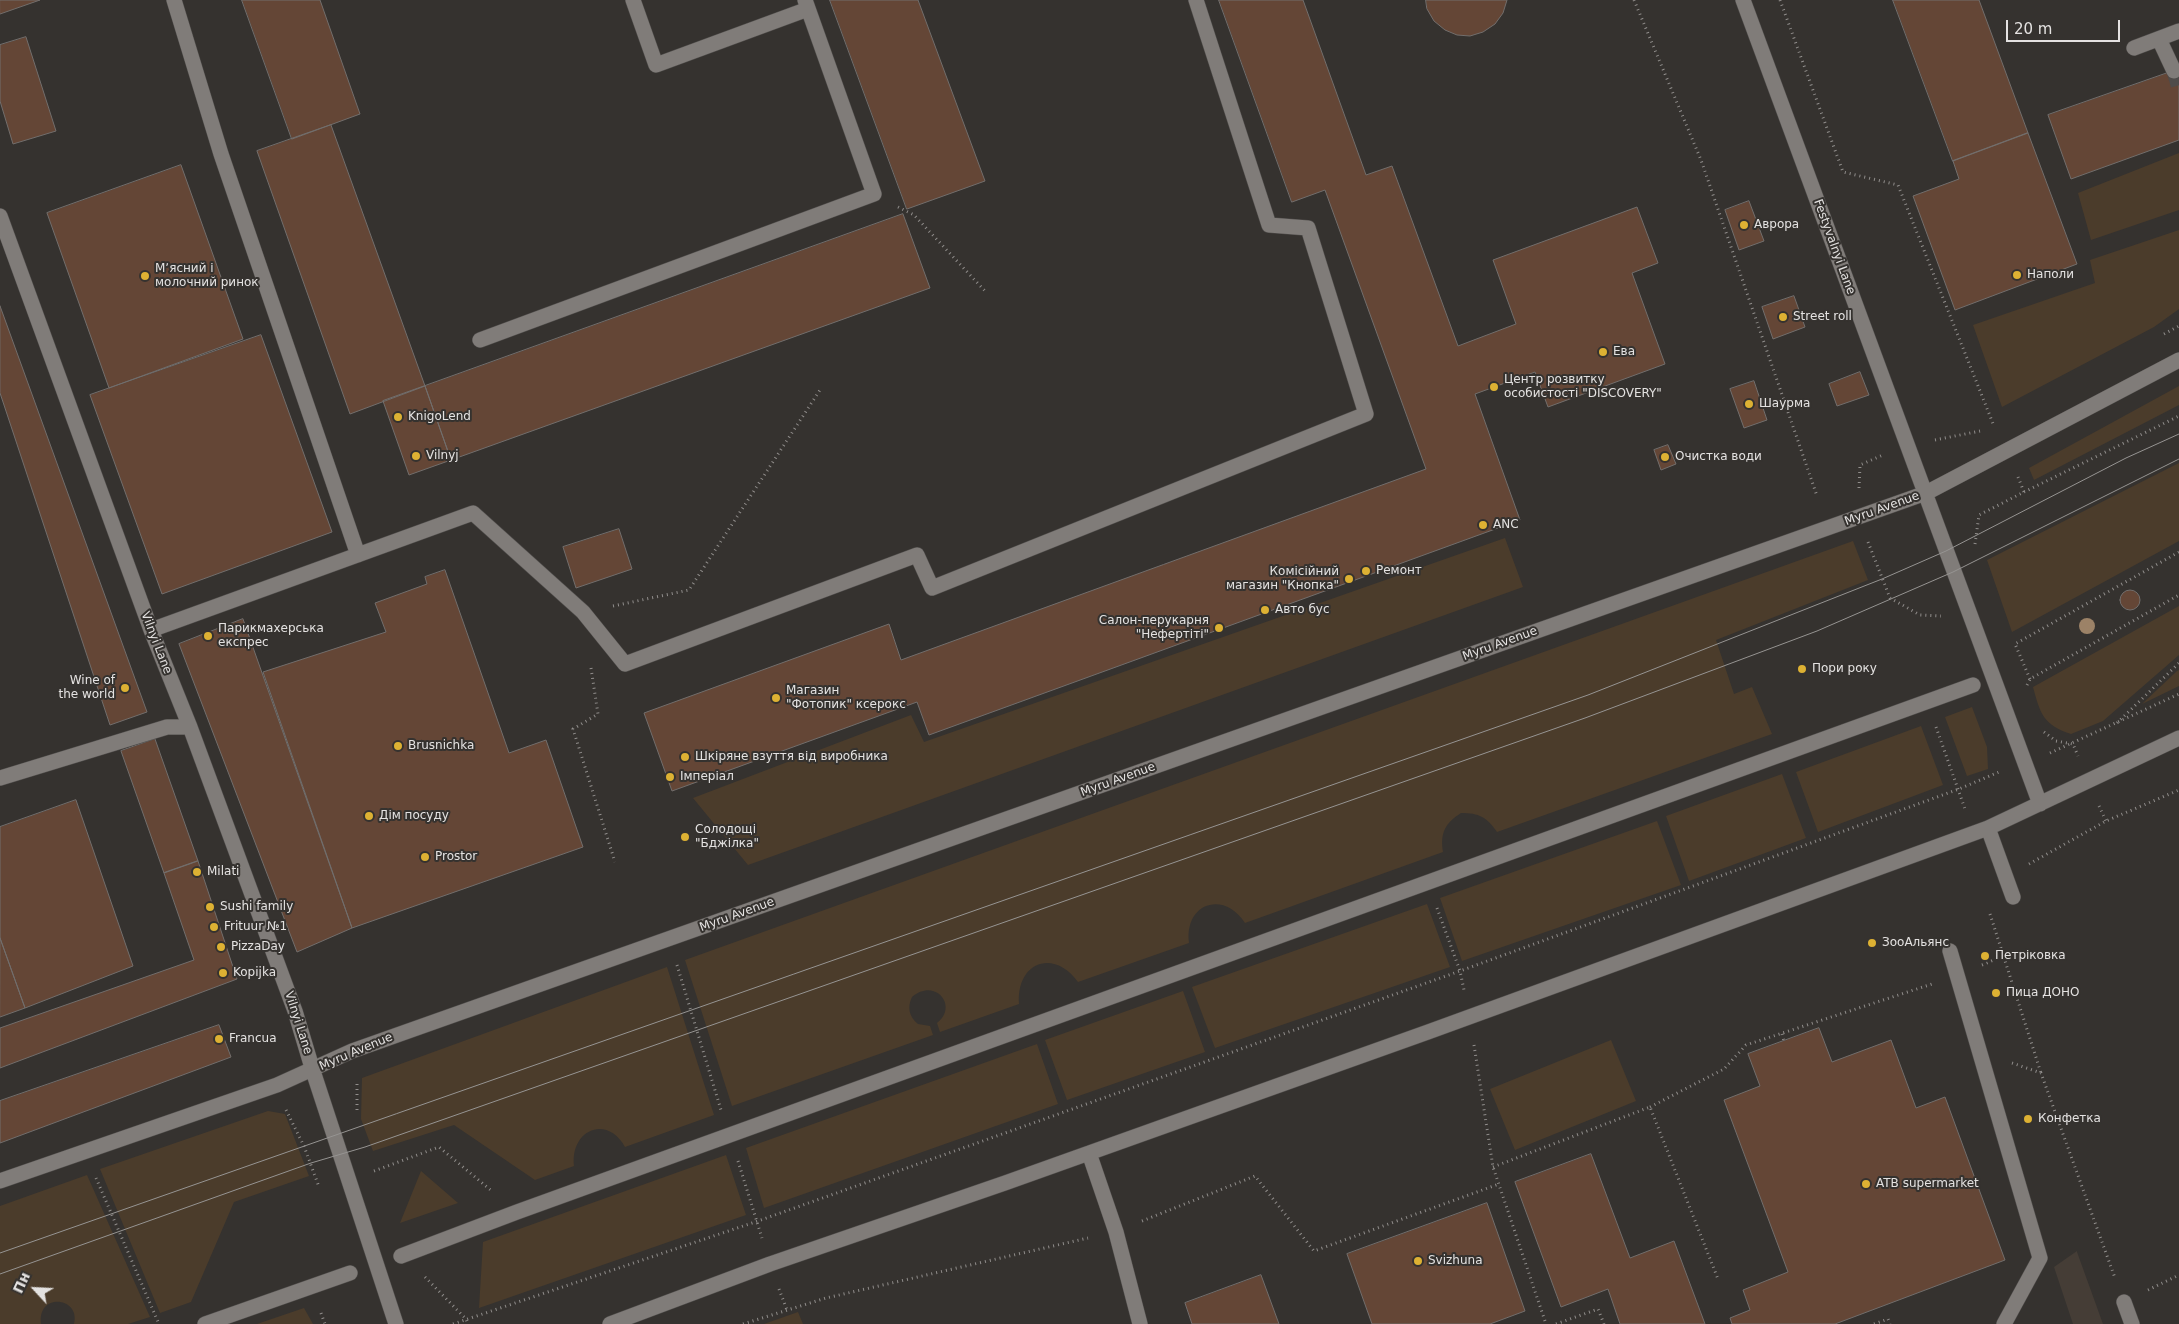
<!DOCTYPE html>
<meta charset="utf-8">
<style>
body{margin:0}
#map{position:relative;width:2179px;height:1324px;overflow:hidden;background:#35322f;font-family:"DejaVu Sans",sans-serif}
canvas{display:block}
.north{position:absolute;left:10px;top:1264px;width:50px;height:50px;-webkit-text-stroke:4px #35322f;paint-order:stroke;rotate:295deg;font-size:14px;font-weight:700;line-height:20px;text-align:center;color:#e4e2e1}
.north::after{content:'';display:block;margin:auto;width:18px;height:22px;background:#e4e2e1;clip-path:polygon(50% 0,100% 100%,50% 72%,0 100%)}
.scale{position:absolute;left:2006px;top:20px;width:114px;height:22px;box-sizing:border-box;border:2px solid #e4e2e1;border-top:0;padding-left:6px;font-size:15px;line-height:18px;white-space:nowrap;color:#e4e2e1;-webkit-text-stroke:4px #35322f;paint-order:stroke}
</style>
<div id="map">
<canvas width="2179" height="1324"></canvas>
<div class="north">Пн</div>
<div class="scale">20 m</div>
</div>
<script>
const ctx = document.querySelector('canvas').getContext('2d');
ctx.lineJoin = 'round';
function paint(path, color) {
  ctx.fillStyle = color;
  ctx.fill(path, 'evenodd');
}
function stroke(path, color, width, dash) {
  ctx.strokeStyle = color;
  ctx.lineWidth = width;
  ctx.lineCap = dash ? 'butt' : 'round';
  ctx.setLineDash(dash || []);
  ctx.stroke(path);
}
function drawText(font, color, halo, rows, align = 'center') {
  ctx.font = font + ' "DejaVu Sans",sans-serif';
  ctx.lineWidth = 4;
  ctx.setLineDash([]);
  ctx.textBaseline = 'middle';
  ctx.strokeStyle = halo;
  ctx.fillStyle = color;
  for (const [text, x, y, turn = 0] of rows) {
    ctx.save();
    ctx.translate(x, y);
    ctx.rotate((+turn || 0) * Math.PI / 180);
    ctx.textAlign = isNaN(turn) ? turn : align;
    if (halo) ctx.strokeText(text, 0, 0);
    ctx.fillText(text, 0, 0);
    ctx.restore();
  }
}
paint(new Path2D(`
 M 2077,1251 L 2077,1252 L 2103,1324 L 2073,1324 L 2054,1267 Z`), '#453d36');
paint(new Path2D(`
 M 2179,153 L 2179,210 L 2091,240 L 2078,193 Z
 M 2179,230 L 2179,309 L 2154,327 L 2002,407 L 1973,325 L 2095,283 L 2090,260 Z
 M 2179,386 L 2179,405 L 2034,480 L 2029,468 Z
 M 2179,463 L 2179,541 L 2012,632 L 1987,560 Z
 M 1505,538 L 1523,587 L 748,865 L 693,798 L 911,715 L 924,742 Z
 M 1853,541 L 1868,580 L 1716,640 L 1734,694 L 1752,687 L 1772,734 L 1497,832 C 1487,817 1479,813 1461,813 C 1445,823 1440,833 1443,852 L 1245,923 C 1224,890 1184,903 1189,943 L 1078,982 C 1054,948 1016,962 1019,1004 L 940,1032 L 937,1023 C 959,1006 935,977 912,997 C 907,1007 909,1017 918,1024 L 930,1026 L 933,1035 L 732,1106 L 685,960 Z
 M 2179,606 L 2179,655 L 2103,721 L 2071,734 C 2043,725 2040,713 2033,687 Z
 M 2179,670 L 2179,686 L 2142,704 L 2177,671 Z
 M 1972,707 L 1987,747 L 1988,769 L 1967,776 L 1945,717 Z
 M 1921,726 L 1943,785 L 1818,832 L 1796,772 Z
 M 1782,774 L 1806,838 L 1689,881 L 1666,816 Z
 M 1657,821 L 1681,885 L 1462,961 L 1440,898 Z
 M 1427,904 L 1450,967 L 1215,1048 L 1192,987 Z
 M 667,967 L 714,1115 L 625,1147 C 607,1114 570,1130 574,1166 L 535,1180 L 454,1125 L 373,1151 L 361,1119 L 362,1078 Z
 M 1183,991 L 1205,1052 L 1067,1100 L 1045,1040 Z
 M 1611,1040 L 1636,1101 L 1515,1150 L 1490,1089 Z
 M 1037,1044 L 1058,1104 L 764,1208 L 746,1148 Z
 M 268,1111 L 285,1114 L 309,1176 L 234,1202 L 191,1302 L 160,1313 L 100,1169 Z
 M 726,1155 L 746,1215 L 479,1308 L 483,1242 Z
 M 421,1171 L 458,1203 L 400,1223 Z
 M 87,1175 L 150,1317 L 128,1324 L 74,1324 C 81,1297 37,1292 41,1324 L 0,1324 L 0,1206 Z
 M 304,1308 L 313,1324 L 257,1324 Z
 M 798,1312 L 803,1324 L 764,1324 Z`), '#4b3c2b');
const building = new Path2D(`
 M 0,0 L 40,0 L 0,14 Z
 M 242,0 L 320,0 L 360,114 L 292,139 Z
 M 830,0 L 918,0 L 985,181 L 907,209 Z
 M 1219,0 L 1303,0 L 1366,175 L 1392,166 L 1458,346 L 1516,324 L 1493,260 L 1637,207 L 1658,263 L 1632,273 L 1665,364 L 1548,407 L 1535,372 L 1475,394 L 1520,520 L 929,735 L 917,702 L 672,791 L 644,713 L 889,624 L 901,660 L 1426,469 L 1325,190 L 1292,202 Z
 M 1426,0 L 1507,0 L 1503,13 L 1495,24 L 1483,32 L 1470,36 L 1457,35 L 1445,30 L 1434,21 L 1427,9 Z
 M 1893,0 L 1979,0 L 2028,133 L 1953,161 Z
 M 26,37 L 56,131 L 13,144 L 0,101 L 0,45 Z
 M 2179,69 L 2179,140 L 2071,179 L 2048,115 Z
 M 331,125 L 425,386 L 350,414 L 257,151 Z
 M 2028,133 L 2077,264 L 1955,310 L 1913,196 L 1959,179 L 1953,161 Z
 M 181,165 L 243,339 L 109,388 L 47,213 Z
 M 1749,201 L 1764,241 L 1739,250 L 1725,210 Z
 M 903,214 L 930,288 L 451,460 L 425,386 Z
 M 1794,296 L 1805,327 L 1773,339 L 1762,307 Z
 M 0,306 L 147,712 L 110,725 L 0,393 Z
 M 261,335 L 332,532 L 162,594 L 90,395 Z
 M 1860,372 L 1869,395 L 1837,406 L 1829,384 Z
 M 1754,381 L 1767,420 L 1744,428 L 1730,389 Z
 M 425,386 L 451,460 L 409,475 L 383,401 Z
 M 1668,445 L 1676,464 L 1661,470 L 1654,450 Z
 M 619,529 L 632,569 L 576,588 L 563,547 Z
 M 445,570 L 509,753 L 546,740 L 583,847 L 352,928 L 263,672 L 386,632 L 375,603 L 427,584 L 425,577 Z
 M2120 600a10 10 0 1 1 20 0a10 10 0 1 1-20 0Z
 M 243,619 L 352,928 L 297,952 L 179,644 Z
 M 155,739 L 198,861 L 164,873 L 121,751 Z
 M 76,800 L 133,966 L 25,1008 L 0,938 L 0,827 Z
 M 198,861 L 237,979 L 0,1068 L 0,1028 L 194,960 L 164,873 Z
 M 0,938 L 25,1008 L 0,1017 Z
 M 219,1025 L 231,1057 L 0,1143 L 0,1101 Z
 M 1819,1028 L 1832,1062 L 1891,1040 L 1916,1108 L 1945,1097 L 2005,1260 L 1835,1324 L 1732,1324 L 1730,1318 L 1750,1310 L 1743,1290 L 1788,1272 L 1724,1100 L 1760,1086 L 1748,1054 Z
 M 1591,1154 L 1630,1258 L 1674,1241 L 1705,1324 L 1620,1324 L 1608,1289 L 1561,1307 L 1515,1182 Z
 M 1487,1203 L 1525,1311 L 1490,1324 L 1372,1324 L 1347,1254 Z
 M 1261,1275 L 1279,1324 L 1192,1324 L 1185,1303 Z`);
paint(building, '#644636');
stroke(building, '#726e6c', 1);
stroke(new Path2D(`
 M 2174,71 L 2179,88`), '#4f4c4a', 15, [15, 8]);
const minor = new Path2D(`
 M 174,0 L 221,154 L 358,555
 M 633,0 L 656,65 L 808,9
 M 1743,0 L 2040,804
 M 2159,39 L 2174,71
 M 2134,48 L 2179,31
 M 0,216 L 151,630 L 190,727 L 295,1011 L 313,1071 L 396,1324
 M 480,340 L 874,194 L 805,0
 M 151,630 L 473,513 L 583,612 L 625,664 L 917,555 L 932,588 L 1366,414 L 1308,228 L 1269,225 L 1196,0
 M 0,778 L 167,727 L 190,727
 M 1988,828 L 2013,897
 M 1950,951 L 2040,1258 L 2004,1324
 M 1089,1153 L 1116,1232 L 1140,1324
 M 0,1181 L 277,1085 L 352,1051 L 1926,493 L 2179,360
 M 401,1256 L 517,1212 L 1973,685
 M 2124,1302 L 2132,1324
 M 205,1324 L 350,1273
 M 610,1324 L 770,1264 L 1005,1183 L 1428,1032 L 1988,828 L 2179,738`);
stroke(minor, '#504e4c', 16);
stroke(new Path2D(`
 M 1634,0 L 1701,160 L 1817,496
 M 1780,0 L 1843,172 L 1898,185 L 1994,426
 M 898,207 L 914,215 L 985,291
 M 2164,334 L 2179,326
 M 1935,440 L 1980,431
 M 1859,488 L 1860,465 L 1883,455
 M 2024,492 L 2179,416
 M 1868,542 L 1890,598 L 1920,615 L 1941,616
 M 1975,544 L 1979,515 L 2024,492 L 2018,477
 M 613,606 L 689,590 L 820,390
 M 591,668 L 598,714 L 573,729 L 615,862
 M 2030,679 L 2015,644 L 2179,552
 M 2027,685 L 2030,679 L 2179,595
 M 2117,723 L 2179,663
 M 1936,727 L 1965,809
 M 2044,732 L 2056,741 L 2073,744 L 2078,756
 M 2050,753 L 2179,694
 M 2099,806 L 2106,821
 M 2029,864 L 2106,821 L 2179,790
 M 1437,908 L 1460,971 L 1464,990
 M 1990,914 L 2041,1073
 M 677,965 L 721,1110
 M 1982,965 L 2003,956
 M 1782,1034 L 1784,1041
 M 1474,1045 L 1493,1167 L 1546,1324
 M 2012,1063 L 2041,1073 L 2115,1278
 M 1650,1107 L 1724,1069 L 1746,1045 L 1932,984
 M 286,1110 L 304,1146 L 319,1187
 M 357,1110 L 357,1081
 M 738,1161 L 762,1238
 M 1493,1167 L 1650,1107 L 1718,1279
 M 374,1171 L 439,1147 L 493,1192
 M 96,1178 L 159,1324
 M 1142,1221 L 1255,1176 L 1314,1251 L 1499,1184
 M 425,1277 L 466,1319 L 468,1324
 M 779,1289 L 787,1310
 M 2148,1290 L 2179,1275
 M 321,1313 L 325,1324
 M 453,1324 L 758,1221 L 1460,971 L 1959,789 L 1999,772
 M 743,1324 L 826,1298 L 1088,1238
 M 1556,1324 L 1598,1309 L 1604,1324
 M 1874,1324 L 1888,1319 L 1890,1324`), '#918e8c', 3, [1, 4]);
stroke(minor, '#807c79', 15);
stroke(new Path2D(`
 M 0,1253 L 1588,695 L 1882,579 L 1946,551 L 2126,458 L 2179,434
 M 0,1274 L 311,1163 L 365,1147 L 1585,718 L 1817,631 L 1953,572 L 2179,459`), '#969492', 1);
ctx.fillStyle = '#9c8267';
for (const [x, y] of [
 [2087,626]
]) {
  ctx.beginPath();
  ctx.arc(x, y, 8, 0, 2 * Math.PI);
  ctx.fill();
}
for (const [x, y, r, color] of [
 [1744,225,5,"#ddb133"],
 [2017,275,5,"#ddb133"],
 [145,276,5,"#ddb133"],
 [1783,317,5,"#ddb133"],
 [1603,352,5,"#ddb133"],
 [1494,387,5,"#ddb133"],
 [1749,404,5,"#ddb133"],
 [398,417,5,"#ddb133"],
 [416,456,5,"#ddb133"],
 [1665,457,5,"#ddb133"],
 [1483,525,5,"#ddb133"],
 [1366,571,5,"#ddb133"],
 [1349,579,5,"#ddb133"],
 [1265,610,5,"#ddb133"],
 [1219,628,5,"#ddb133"],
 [208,636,5,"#ddb133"],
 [1802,669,5,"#ddb133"],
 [125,688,5,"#ddb133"],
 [776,698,5,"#ddb133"],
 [398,746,5,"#ddb133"],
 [685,757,5,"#ddb133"],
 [670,777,5,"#ddb133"],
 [369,816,5,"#ddb133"],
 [685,837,5,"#ddb133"],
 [425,857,5,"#ddb133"],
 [197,872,5,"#ddb133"],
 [210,907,5,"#ddb133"],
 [214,927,5,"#ddb133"],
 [1872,943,5,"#ddb133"],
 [221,947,5,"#ddb133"],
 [1985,956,5,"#ddb133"],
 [223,973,5,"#ddb133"],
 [1996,993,5,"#ddb133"],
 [219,1039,5,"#ddb133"],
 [2028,1119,5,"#ddb133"],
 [1866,1184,5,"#ddb133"],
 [1418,1261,5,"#ddb133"]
]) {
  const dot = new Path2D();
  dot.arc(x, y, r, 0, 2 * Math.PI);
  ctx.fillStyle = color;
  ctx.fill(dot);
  stroke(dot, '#35322f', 2);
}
drawText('12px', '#e4e2e1', '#35322f', [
 ["Аврора",1754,225],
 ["Мʼясний і",155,269],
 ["молочний ринок",155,283],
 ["Наполи",2027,275],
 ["Street roll",1793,317],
 ["Ева",1613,352],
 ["Центр розвитку",1504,380],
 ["особистості \"DISCOVERY\"",1504,394],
 ["Шаурма",1759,404],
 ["KnigoLend",408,417],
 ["Vilnyj",426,456],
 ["Очистка води",1675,457],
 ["ANC",1493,525],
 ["Ремонт",1376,571],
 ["Комісійний",1339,572,"right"],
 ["магазин \"Кнопка\"",1339,586,"right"],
 ["Авто бус",1275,610],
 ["Салон-перукарня",1209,621,"right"],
 ["\"Нефертіті\"",1209,635,"right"],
 ["Парикмахерська",218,629],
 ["експрес",218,643],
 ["Пори року",1812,669],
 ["Wine of",115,681,"right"],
 ["the world",115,695,"right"],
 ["Магазин",786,691],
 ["\"Фотопик\" ксерокс",786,705],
 ["Brusnichka",408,746],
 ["Шкіряне взуття від виробника",695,757],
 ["Імперіал",680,777],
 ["Дім посуду",379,816],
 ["Солодощі",695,830],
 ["\"Бджілка\"",695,844],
 ["Prostor",435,857],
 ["Milati",207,872],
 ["Sushi family",220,907],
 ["Frituur №1",224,927],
 ["ЗооАльянс",1882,943],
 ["PizzaDay",231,947],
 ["Петріковка",1995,956],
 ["Kopijka",233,973],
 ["Пица ДОНО",2006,993],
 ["Franсua",229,1039],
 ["Конфетка",2038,1119],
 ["ATB supermarket",1876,1184],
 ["Svizhuna",1428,1261]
], 'left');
drawText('12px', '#e4e2e1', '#35322f', [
 ["Festyvalnyi Lane",1834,247,70],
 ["Myru Avenue",1882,509,-20],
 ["Vilnyi Lane",156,643,69],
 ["Myru Avenue",1500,644,-20],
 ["Myru Avenue",1118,780,-20],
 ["Myru Avenue",737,915,-20],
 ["Vilnyi Lane",298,1023,72],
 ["Myru Avenue",356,1052,-23]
]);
</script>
